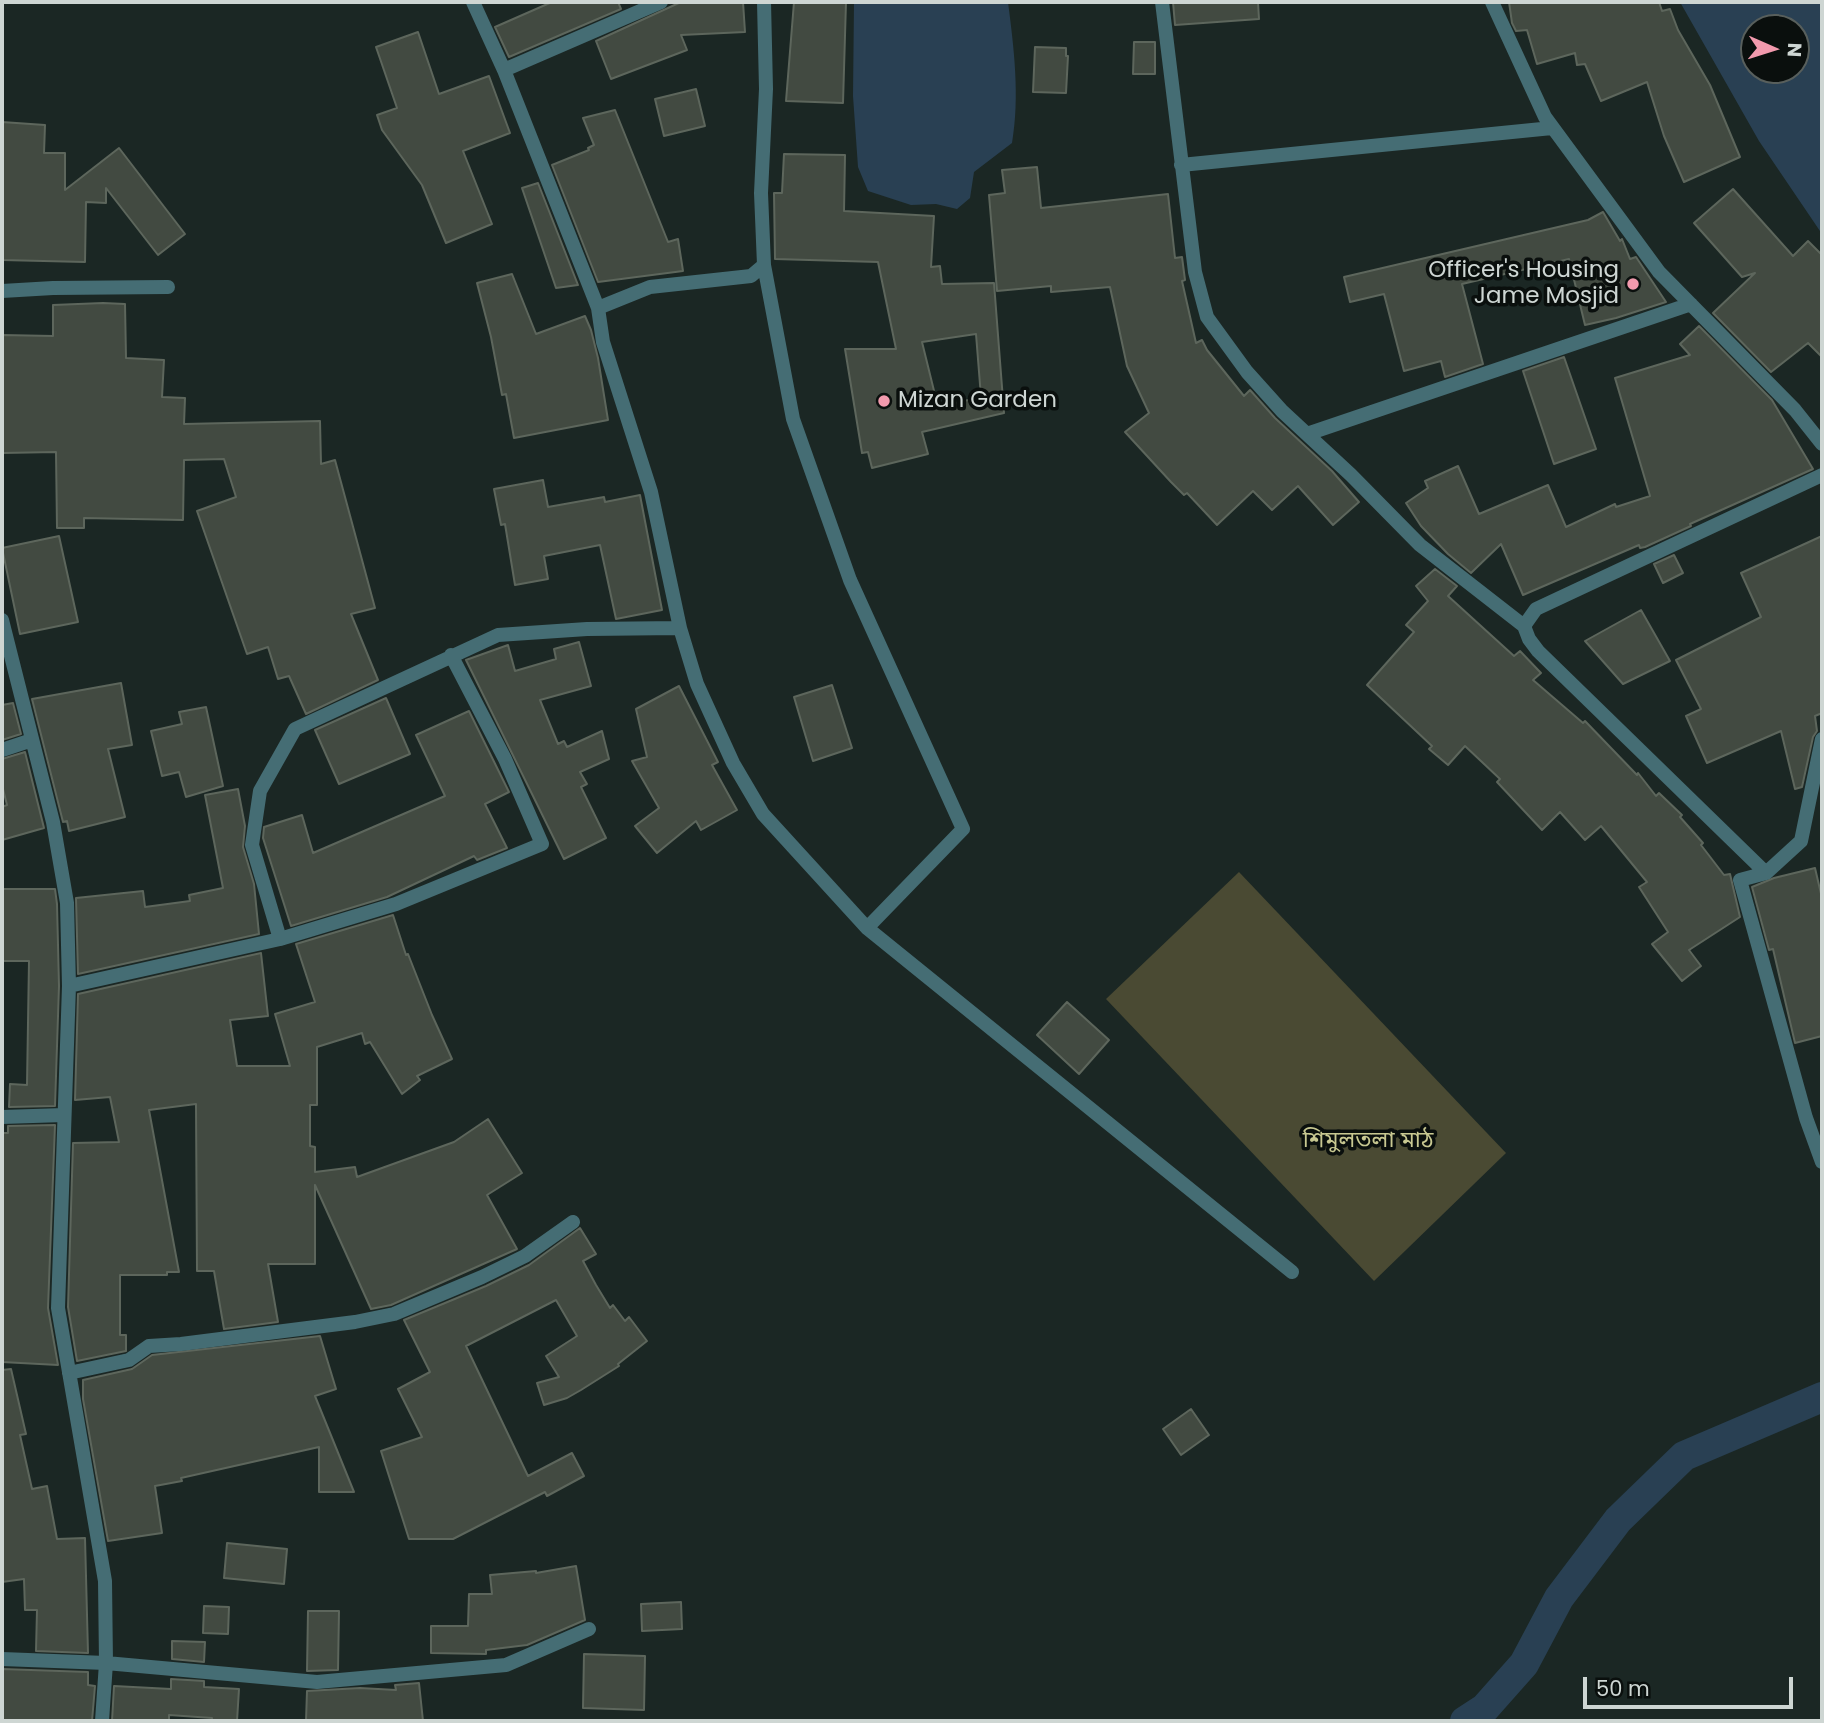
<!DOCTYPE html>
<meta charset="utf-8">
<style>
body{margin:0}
#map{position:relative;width:1824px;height:1723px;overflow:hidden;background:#1b2724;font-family:Poppins,sans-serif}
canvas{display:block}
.frame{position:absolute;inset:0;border:4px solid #ced6d3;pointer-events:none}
.north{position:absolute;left:1740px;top:14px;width:70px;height:70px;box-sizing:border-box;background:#0a0f0d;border:2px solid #585f5c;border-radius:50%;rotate:93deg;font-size:19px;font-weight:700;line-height:28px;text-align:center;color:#ced6d3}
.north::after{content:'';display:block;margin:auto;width:24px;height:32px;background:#f29aad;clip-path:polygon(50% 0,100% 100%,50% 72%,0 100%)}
.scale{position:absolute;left:1583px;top:1677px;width:210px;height:32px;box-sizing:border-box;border:4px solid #ced6d3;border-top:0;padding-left:9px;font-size:21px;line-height:24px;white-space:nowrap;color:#ced6d3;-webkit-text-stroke:5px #0a0f0d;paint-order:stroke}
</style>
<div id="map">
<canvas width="1824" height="1723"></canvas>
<div class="frame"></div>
<div class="north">N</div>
<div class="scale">50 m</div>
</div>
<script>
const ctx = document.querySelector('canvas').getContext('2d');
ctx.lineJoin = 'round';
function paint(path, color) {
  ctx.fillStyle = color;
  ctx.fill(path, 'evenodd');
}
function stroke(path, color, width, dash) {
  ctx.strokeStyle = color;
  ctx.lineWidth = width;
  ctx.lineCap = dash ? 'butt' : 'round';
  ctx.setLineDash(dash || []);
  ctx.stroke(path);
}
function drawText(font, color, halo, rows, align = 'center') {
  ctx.font = font + ' Poppins,"Noto Sans Bengali",sans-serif';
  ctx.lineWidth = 7;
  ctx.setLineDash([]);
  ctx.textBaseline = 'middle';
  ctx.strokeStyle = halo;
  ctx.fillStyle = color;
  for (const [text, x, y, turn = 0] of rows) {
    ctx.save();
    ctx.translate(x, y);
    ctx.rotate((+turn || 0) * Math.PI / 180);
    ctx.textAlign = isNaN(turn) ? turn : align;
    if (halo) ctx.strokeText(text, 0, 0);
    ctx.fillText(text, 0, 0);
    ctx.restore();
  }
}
paint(new Path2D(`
 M 1239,872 L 1506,1153 L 1374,1281 L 1106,999 Z`), '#4a4a33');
paint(new Path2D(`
 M 854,2 L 1008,2 C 1014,48 1020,97 1012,143 L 974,172 L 970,198 L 957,209 L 936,204 L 911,205 L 868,191 L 858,167 L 853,96 Z
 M 1680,2 L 1822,2 L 1822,234 L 1759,141 ZM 1754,28 L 1796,28 L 1796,70 L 1754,70 Z`), '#294053');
stroke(new Path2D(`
 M 1465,1721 L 1485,1708 L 1524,1664 L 1559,1598 L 1618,1520 L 1684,1456 L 1822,1397`), '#294053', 30);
const building = new Path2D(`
 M 552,2 L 618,2 L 621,9 L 509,57 L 495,27 Z
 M 681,2 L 743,2 L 745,32 L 681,35 L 687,50 L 611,79 L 596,41 Z
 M 794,2 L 846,2 L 843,103 L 786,101 Z
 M 1173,2 L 1258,2 L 1259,19 L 1175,25 Z
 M 1509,2 L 1659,2 L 1662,11 L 1670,9 L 1678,30 L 1710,85 L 1740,157 L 1684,182 L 1664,136 L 1647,82 L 1601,101 L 1585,64 L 1577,65 L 1575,53 L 1537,64 L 1527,30 L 1516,31 L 1512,23 Z
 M 418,32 L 439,94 L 489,76 L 510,133 L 463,151 L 492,224 L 446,243 L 422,185 L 382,130 L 377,115 L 397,108 L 376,47 Z
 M 1134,42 L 1155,42 L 1155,74 L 1133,74 Z
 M 1035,47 L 1066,48 L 1066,56 L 1068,56 L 1066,93 L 1033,92 Z
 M 696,89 L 705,126 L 664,136 L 655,99 Z
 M 615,110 L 668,242 L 678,239 L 683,271 L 598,282 L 552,165 L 589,150 L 588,148 L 594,145 L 583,118 Z
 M 2,122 L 45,125 L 44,153 L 65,153 L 65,190 L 119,148 L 185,234 L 158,255 L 106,188 L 106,203 L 86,202 L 85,262 L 2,260 Z
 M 784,154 L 845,155 L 844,211 L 934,216 L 931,267 L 940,266 L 942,284 L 994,283 L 1004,413 L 922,432 L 928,454 L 872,468 L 868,452 L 862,453 L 845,349 L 896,349 L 878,262 L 775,259 L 774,193 L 782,193 ZM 976,334 L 981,397 L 938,407 L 922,342 Z
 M 1037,167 L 1041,208 L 1168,194 L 1175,258 L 1182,257 L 1185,280 L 1182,281 L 1196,343 L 1202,340 L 1207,350 L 1244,396 L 1250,390 L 1275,418 L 1332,471 L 1359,502 L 1333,525 L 1298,486 L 1272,510 L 1253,491 L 1217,525 L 1187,493 L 1184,495 L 1171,482 L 1125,432 L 1149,413 L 1127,366 L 1110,287 L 1051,292 L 1051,286 L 997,291 L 989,195 L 1005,193 L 1002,170 Z
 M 538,183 L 578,285 L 556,288 L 522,188 Z
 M 1733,189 L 1793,256 L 1808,241 L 1822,255 L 1822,357 L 1808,343 L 1771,372 L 1713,313 L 1755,273 L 1742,277 L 1694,223 Z
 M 1603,212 L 1620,241 L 1622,239 L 1630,259 L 1636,257 L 1666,302 L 1616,318 L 1585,325 L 1569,259 L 1462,284 L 1483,364 L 1445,377 L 1441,361 L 1404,371 L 1384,294 L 1350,302 L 1344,277 L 1588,220 Z
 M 512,274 L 536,334 L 585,316 L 591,330 L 598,358 L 608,420 L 514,438 L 506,394 L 502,395 L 491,337 L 477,283 Z
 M 103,303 L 125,304 L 126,358 L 164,360 L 162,397 L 185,398 L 184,424 L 320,421 L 321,464 L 335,460 L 375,608 L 351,614 L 378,680 L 306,714 L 289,676 L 278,679 L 268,647 L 247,654 L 197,511 L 236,497 L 224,459 L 184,460 L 183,520 L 84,518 L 84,528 L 57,528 L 56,452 L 2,453 L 2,335 L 53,336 L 53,305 Z
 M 1699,326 L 1772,400 L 1813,469 L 1690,524 L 1691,526 L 1645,547 L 1640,548 L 1639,545 L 1523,595 L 1501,544 L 1471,573 L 1448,554 L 1421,526 L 1406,503 L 1428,488 L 1425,481 L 1458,466 L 1479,514 L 1548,485 L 1566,527 L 1615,504 L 1616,507 L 1650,496 L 1615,378 L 1690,355 L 1680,344 Z
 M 1564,357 L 1596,449 L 1554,464 L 1523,371 Z
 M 543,480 L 548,507 L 604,497 L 605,502 L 640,495 L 662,610 L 616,619 L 600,545 L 544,556 L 548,579 L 515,585 L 505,524 L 501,525 L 494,489 Z
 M 59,536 L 78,622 L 20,634 L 2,548 Z
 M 1822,536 L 1822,713 L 1815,716 L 1817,731 L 1813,737 L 1802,787 L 1795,789 L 1781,731 L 1707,763 L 1686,716 L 1701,709 L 1676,660 L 1761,617 L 1741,573 Z
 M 1674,555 L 1683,573 L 1663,583 L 1654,564 Z
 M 1435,569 L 1457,586 L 1448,596 L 1514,656 L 1520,651 L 1541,673 L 1533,680 L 1583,723 L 1585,721 L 1637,775 L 1638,773 L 1656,796 L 1659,793 L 1682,815 L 1680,817 L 1703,843 L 1701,845 L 1724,875 L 1730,874 L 1740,917 L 1689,950 L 1701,966 L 1682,981 L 1652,944 L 1668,932 L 1639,887 L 1647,882 L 1601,826 L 1585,840 L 1560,812 L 1542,830 L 1497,782 L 1500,779 L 1465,746 L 1448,765 L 1429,749 L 1432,746 L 1367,685 L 1414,632 L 1406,625 L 1428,601 L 1416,586 Z
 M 1641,610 L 1670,661 L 1623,684 L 1585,641 Z
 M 579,642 L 591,686 L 540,700 L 558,744 L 564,741 L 567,747 L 602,731 L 609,759 L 580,772 L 587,784 L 581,787 L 606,838 L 564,859 L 466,660 L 508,645 L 515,671 L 556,659 L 554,649 Z
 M 121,683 L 132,745 L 108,749 L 125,817 L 69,831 L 67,821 L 63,822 L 32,699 Z
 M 832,685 L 852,748 L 813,761 L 794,697 Z
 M 679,686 L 718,762 L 712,765 L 737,810 L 701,830 L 696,821 L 657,853 L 635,826 L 659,808 L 632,761 L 647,757 L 636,709 Z
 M 386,698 L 410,754 L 339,784 L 315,730 Z
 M 13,703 L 21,734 L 2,740 L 2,705 Z
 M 206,707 L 223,786 L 186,797 L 179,772 L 162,776 L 151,731 L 182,724 L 179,712 Z
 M 469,711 L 509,792 L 485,804 L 507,848 L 477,860 L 474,856 L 387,897 L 291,926 L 263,838 L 264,827 L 302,815 L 313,853 L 445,796 L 416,735 Z
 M 25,752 L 44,828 L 2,840 L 2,807 L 7,805 L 2,785 L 2,759 Z
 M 238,789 L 245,826 L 243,847 L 254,884 L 259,934 L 78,974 L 76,898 L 143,891 L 145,907 L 190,901 L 189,895 L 223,888 L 205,795 Z
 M 1815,868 L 1822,898 L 1822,1036 L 1795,1043 L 1773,949 L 1769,950 L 1752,887 L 1774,878 Z
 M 2,889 L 55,889 L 57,904 L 59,986 L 55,1106 L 9,1107 L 10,1084 L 27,1085 L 29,961 L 2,961 Z
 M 393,915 L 406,955 L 408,954 L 432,1015 L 452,1059 L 417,1076 L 420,1080 L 402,1094 L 370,1042 L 365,1044 L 362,1033 L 317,1047 L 317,1105 L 310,1105 L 310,1146 L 315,1147 L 315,1172 L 355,1167 L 357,1177 L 454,1142 L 488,1119 L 522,1173 L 487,1195 L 517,1249 L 391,1305 L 371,1309 L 315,1185 L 315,1264 L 268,1264 L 278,1322 L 224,1329 L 214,1271 L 197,1271 L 196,1104 L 149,1110 L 179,1272 L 167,1272 L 167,1275 L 120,1275 L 120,1335 L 126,1335 L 126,1351 L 77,1361 L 68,1307 L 73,1143 L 119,1142 L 110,1097 L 75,1100 L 78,994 L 261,953 L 268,1016 L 230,1020 L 237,1066 L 290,1066 L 275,1014 L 315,1002 L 296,944 Z
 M 1067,1002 L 1109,1040 L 1079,1074 L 1037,1035 Z
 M 55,1125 L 48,1308 L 58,1365 L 2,1362 L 2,1133 L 8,1133 L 8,1126 Z
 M 580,1228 L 596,1254 L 583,1261 L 596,1285 L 610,1308 L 613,1305 L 625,1321 L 629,1317 L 647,1341 L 618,1364 L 619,1366 L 581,1390 L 567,1398 L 544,1405 L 537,1383 L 559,1377 L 546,1356 L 577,1336 L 556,1300 L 466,1346 L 528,1476 L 572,1453 L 584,1476 L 547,1496 L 545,1492 L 453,1539 L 409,1539 L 381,1451 L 422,1437 L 398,1389 L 430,1372 L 404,1320 L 486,1286 L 529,1265 Z
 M 320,1336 L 336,1389 L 315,1396 L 354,1492 L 319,1492 L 319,1447 L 181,1478 L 182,1481 L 155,1486 L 162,1533 L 108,1541 L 83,1399 L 83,1380 L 132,1369 L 152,1355 Z
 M 11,1369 L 26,1434 L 20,1435 L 32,1489 L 47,1486 L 57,1539 L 85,1538 L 88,1653 L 36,1651 L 37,1610 L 25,1610 L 24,1579 L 2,1582 L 2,1370 Z
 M 1191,1409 L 1209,1435 L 1181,1455 L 1163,1429 Z
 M 227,1543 L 287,1549 L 284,1584 L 224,1578 Z
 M 576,1566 L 585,1620 L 527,1645 L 486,1650 L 486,1654 L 431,1653 L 431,1626 L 468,1626 L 469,1594 L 492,1594 L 490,1575 L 536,1571 L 536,1573 Z
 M 681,1602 L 682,1629 L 642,1631 L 641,1604 Z
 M 204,1606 L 229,1607 L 228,1634 L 203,1633 Z
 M 308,1611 L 339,1611 L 338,1670 L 307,1671 Z
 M 172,1641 L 205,1642 L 204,1662 L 172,1659 Z
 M 584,1654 L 645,1656 L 644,1710 L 583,1708 Z
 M 2,1669 L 88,1672 L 88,1685 L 95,1686 L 92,1721 L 2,1721 Z
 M 171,1679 L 204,1681 L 204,1687 L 239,1689 L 237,1721 L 212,1721 L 212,1718 L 169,1715 L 169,1721 L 112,1721 L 114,1686 L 171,1689 Z
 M 419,1683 L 423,1721 L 306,1721 L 307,1691 L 360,1688 L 396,1690 L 395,1685 Z`);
paint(building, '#424a41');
stroke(building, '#5d665c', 2);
stroke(new Path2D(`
 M 473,2 L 504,70 L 598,308 L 603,342 L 651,492 L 680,628 L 697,684 L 733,763 L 763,814 L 867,928 L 1292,1272
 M 764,2 L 766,89 L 761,193 L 764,265 L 793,419 L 850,580 L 963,829 L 867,928
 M 1162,2 L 1195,272 L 1207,317 L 1247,372 L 1282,411 L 1351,475 L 1420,545 L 1524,626 L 1529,639 L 1538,651 L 1766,873
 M 1492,2 L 1545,117 L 1659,272 L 1795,410 L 1822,444
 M 504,70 L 661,2
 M 1181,165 L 1552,128
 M 2,291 L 53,288 L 168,287
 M 598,308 L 650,287 L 751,276 L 764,265
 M 1307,434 L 1691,304
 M 2,620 L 53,822 L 67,903 L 69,986 L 58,1308 L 105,1581 L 106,1663 L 102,1721
 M 1524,626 L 1536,609 L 1822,475
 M 1822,739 L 1801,841 L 1766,873 L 1740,880 L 1806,1118 L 1822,1162
 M 2,750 L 32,740
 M 280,939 L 396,904 L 542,844 L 505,759 L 451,655
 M 69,986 L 280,939 L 252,845 L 260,791 L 295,729 L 498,635 L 587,629 L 680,628
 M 2,1117 L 64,1115
 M 69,1373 L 129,1360 L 149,1346 L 181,1344 L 355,1322 L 394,1314 L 482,1277 L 525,1256 L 573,1222
 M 2,1659 L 106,1663 L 317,1682 L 506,1665 L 589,1629`), '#456d74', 14);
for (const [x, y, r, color] of [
 [1633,284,7,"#f29aad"],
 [884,401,7,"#f29aad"]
]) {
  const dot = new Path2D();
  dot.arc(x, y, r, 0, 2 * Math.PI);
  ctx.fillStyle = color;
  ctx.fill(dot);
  stroke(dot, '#0a0f0d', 2.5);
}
drawText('23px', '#ced6d3', '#0a0f0d', [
 ["Officer's Housing",1619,271],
 ["Jame Mosjid",1619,297],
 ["Mizan Garden",898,401,"left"]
], 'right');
drawText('23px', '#c8c891', '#0a0f0d', [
 ["শিমুলতলা মাঠ",1368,1141]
]);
</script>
